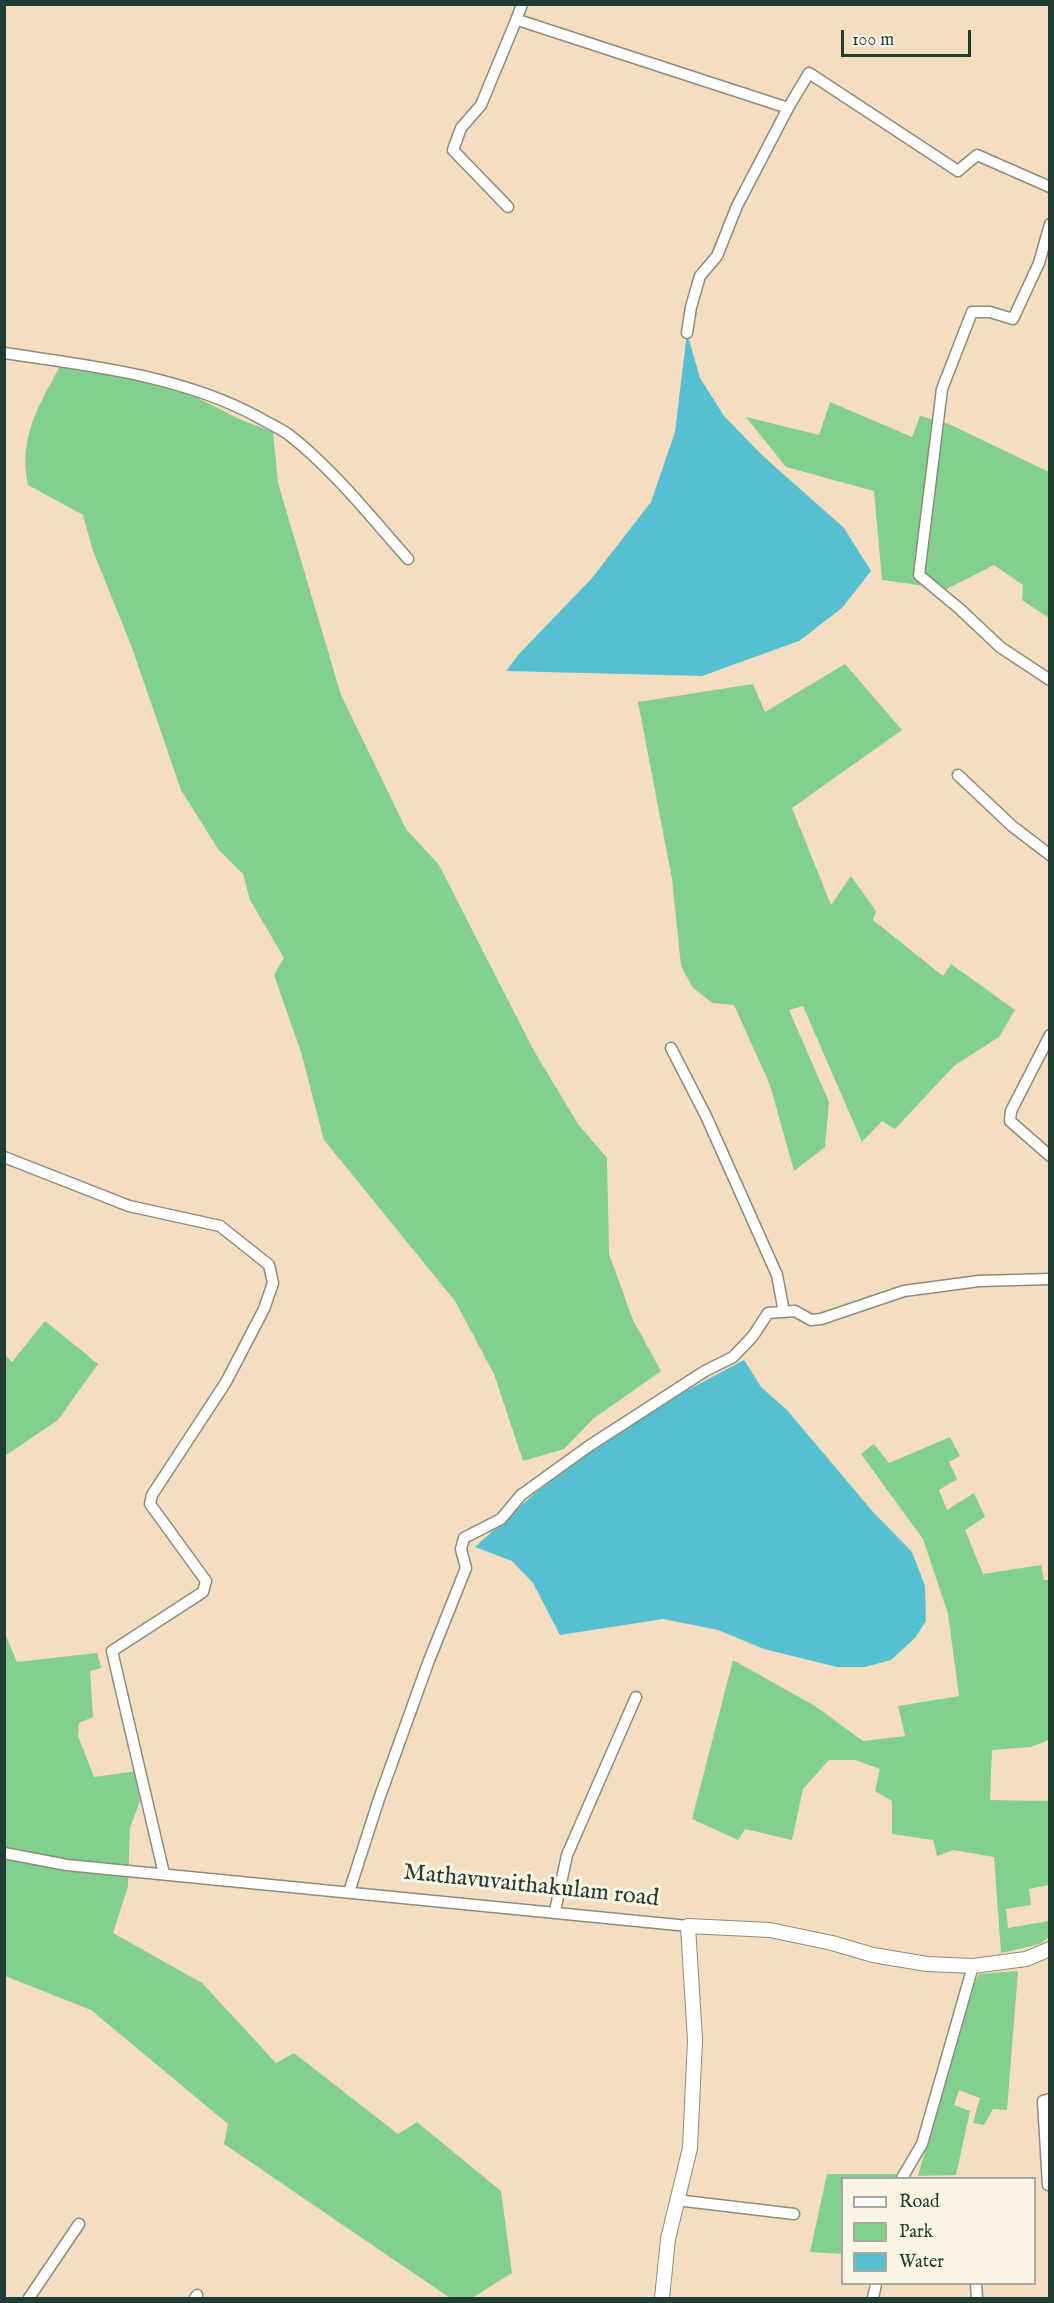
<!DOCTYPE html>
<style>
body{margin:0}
#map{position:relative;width:1054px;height:2303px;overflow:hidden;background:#f5ddc1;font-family:"IM FELL English",serif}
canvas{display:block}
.frame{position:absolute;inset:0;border:6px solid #1f3d34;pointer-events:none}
.legend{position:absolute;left:841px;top:2177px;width:195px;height:108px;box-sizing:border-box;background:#fcf5e5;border:2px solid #a4ab9e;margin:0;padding:8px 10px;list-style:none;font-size:18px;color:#1f3d34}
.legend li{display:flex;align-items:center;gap:12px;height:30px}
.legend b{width:30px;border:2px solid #a4ab9e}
.scale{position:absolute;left:841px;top:30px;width:130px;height:27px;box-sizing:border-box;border:3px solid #1f3d34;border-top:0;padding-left:8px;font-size:18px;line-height:21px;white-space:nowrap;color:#1f3d34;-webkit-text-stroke:4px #fcf5e5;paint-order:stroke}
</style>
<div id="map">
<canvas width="1054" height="2303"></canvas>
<div class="frame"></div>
<ul class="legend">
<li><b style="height:8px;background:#fff"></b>Road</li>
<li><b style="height:16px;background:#83d08e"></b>Park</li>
<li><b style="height:16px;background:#55c0d0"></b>Water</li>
</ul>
<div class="scale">100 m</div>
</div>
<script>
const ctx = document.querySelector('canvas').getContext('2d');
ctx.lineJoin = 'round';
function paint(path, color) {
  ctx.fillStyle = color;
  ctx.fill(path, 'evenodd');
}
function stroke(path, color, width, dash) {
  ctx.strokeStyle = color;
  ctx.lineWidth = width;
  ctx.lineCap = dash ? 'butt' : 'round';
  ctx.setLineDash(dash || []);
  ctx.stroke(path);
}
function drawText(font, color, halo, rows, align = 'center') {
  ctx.font = font + ' "IM FELL English",serif';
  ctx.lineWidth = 6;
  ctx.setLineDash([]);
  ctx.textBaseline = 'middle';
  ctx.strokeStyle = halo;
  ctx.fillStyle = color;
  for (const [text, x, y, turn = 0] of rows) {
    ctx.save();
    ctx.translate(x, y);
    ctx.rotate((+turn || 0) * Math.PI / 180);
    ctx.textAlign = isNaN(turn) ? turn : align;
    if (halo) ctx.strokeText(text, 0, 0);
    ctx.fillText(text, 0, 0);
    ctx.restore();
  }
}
paint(new Path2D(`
 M 60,366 L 106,372 L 188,393 L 239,419 L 273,432 L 278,483 L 341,695 L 406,829 L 439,865 L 534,1051 L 578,1124 L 607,1158 L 609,1254 L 633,1320 L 661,1371 L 593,1419 L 564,1449 L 523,1461 L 494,1374 L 455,1301 L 324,1140 L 301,1052 L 274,975 L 284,958 L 250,900 L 243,874 L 218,849 L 181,790 L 131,645 L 93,551 L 83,515 L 28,485 C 18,438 39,405 60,366 Z
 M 830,402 L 912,437 L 920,416 L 949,424 L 1049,472 L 1049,618 L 1022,600 L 1023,585 L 994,565 L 947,589 L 882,580 L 874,491 L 786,467 L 746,417 L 819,435 Z
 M 845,664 L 902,730 L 792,808 L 831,905 L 851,876 L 876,911 L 873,920 L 943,976 L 951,964 L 1015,1010 L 999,1037 L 954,1066 L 895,1129 L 882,1121 L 862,1142 L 803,1006 L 789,1010 L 829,1102 L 825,1147 L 794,1171 L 770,1085 L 734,1005 L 713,1003 L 693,988 L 681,966 L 672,879 L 638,702 L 753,684 L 765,712 Z
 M 45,1321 L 98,1364 L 58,1420 L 5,1456 L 5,1355 L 12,1362 Z
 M 950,1437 L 960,1456 L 949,1462 L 957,1479 L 939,1490 L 947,1510 L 974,1493 L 985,1517 L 965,1530 L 983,1574 L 1041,1565 L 1044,1580 L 1049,1580 L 1049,1740 L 1031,1747 L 992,1750 L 990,1800 L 1049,1801 L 1049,1885 L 1029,1889 L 1031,1905 L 1006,1909 L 1008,1928 L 1049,1921 L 1049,1937 L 1040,1944 L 1001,1953 L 994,1857 L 953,1850 L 937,1856 L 933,1840 L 892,1834 L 892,1801 L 875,1791 L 880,1769 L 855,1760 L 829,1760 L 803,1789 L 792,1840 L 745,1829 L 738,1840 L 692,1819 L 733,1660 L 815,1706 L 863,1741 L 905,1736 L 898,1706 L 959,1696 L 948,1614 L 923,1539 L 861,1454 L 874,1444 L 889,1463 Z
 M 4,1631 L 17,1662 L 97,1653 L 101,1668 L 90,1671 L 93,1717 L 79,1723 L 78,1736 L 94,1777 L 136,1771 L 140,1801 L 130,1828 L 128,1886 L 113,1933 L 202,1983 L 276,2063 L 294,2053 L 398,2134 L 417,2122 L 501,2191 L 512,2273 L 472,2298 L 450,2298 L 224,2144 L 228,2124 L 91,2010 L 5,1976 Z
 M 1018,1971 L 1007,2110 L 993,2109 L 984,2125 L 973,2123 L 980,2098 L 959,2090 L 954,2105 L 970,2111 L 956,2175 L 918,2176 L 972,1988 L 979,1974 Z
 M 827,2174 L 896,2174 L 895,2178 L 842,2178 L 842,2254 L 810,2252 Z`), '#83d08e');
paint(new Path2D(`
 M 687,333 L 700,378 L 724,416 L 763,456 L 844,528 L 871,571 L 842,608 L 799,641 L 702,676 L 506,671 L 519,654 L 592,578 L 651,502 L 675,432 Z
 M 744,1360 L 761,1387 L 787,1410 L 873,1512 L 912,1552 L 925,1586 L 926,1621 L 915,1638 L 891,1660 L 865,1667 L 837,1667 L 764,1649 L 718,1630 L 663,1619 L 560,1635 L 533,1583 L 512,1561 L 475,1547 L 535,1493 L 596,1448 L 671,1399 Z`), '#55c0d0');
const minor = new Path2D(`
 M 522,4 L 517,18 L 521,21 L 788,108 L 809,73 L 958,171 L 977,155 L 1050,187
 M 508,207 L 453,150 L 461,128 L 481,105 L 517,18
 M 1050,224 L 1039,263 L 1013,319 L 990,312 L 972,312 L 942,389 L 919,575 L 961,610 L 1000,647 L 1050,680
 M 687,333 L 691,307 L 700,276 L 717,256 L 737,206 L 788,108
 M 4,353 C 90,366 179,375 256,416 C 266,422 278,427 288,434 C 333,469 370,516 408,559
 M 958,775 L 1012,826 L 1050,855
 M 1050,1035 L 1011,1111 L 1010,1121 L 1050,1156
 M 671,1048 L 706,1116 L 777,1275 L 784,1312
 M 4,1157 L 129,1206 L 220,1226 L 269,1265 L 273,1283 L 264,1309 L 226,1382 L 152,1495 L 150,1504 L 206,1581 L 203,1592 L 112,1651 L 164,1874
 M 4,1853 L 67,1865 L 688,1926
 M 349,1892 L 379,1799 L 428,1663 L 466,1568 L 461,1549 L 464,1538 L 501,1519 L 521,1495 L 589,1446 L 705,1371 L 733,1357 L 753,1336 L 768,1313 L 795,1311 L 811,1320 L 821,1319 L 904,1291 L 979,1281 L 1050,1279
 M 555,1911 L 567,1855 L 636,1697
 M 902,2178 L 922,2144 L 973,1966
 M 1048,2185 L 1043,2101 L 1050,2099
 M 676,2200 L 794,2214
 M 976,2284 L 977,2298
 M 29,2298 L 79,2224
 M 195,2298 L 197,2295
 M 873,2298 L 876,2284`);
const tertiary = new Path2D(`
 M 662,2298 L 668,2239 L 690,2148 L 695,2040 L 688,1926 L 770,1930 L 832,1943 L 873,1955 L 927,1964 L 973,1966 L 1026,1959 L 1050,1949`);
stroke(minor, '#8a8d7a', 13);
stroke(tertiary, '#8a8d7a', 16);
stroke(minor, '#fff', 10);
stroke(tertiary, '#fff', 14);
drawText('24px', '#1f3d34', '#fcf5e5', [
 ["Mathavuvaithakulam road",531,1887,6]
]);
</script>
